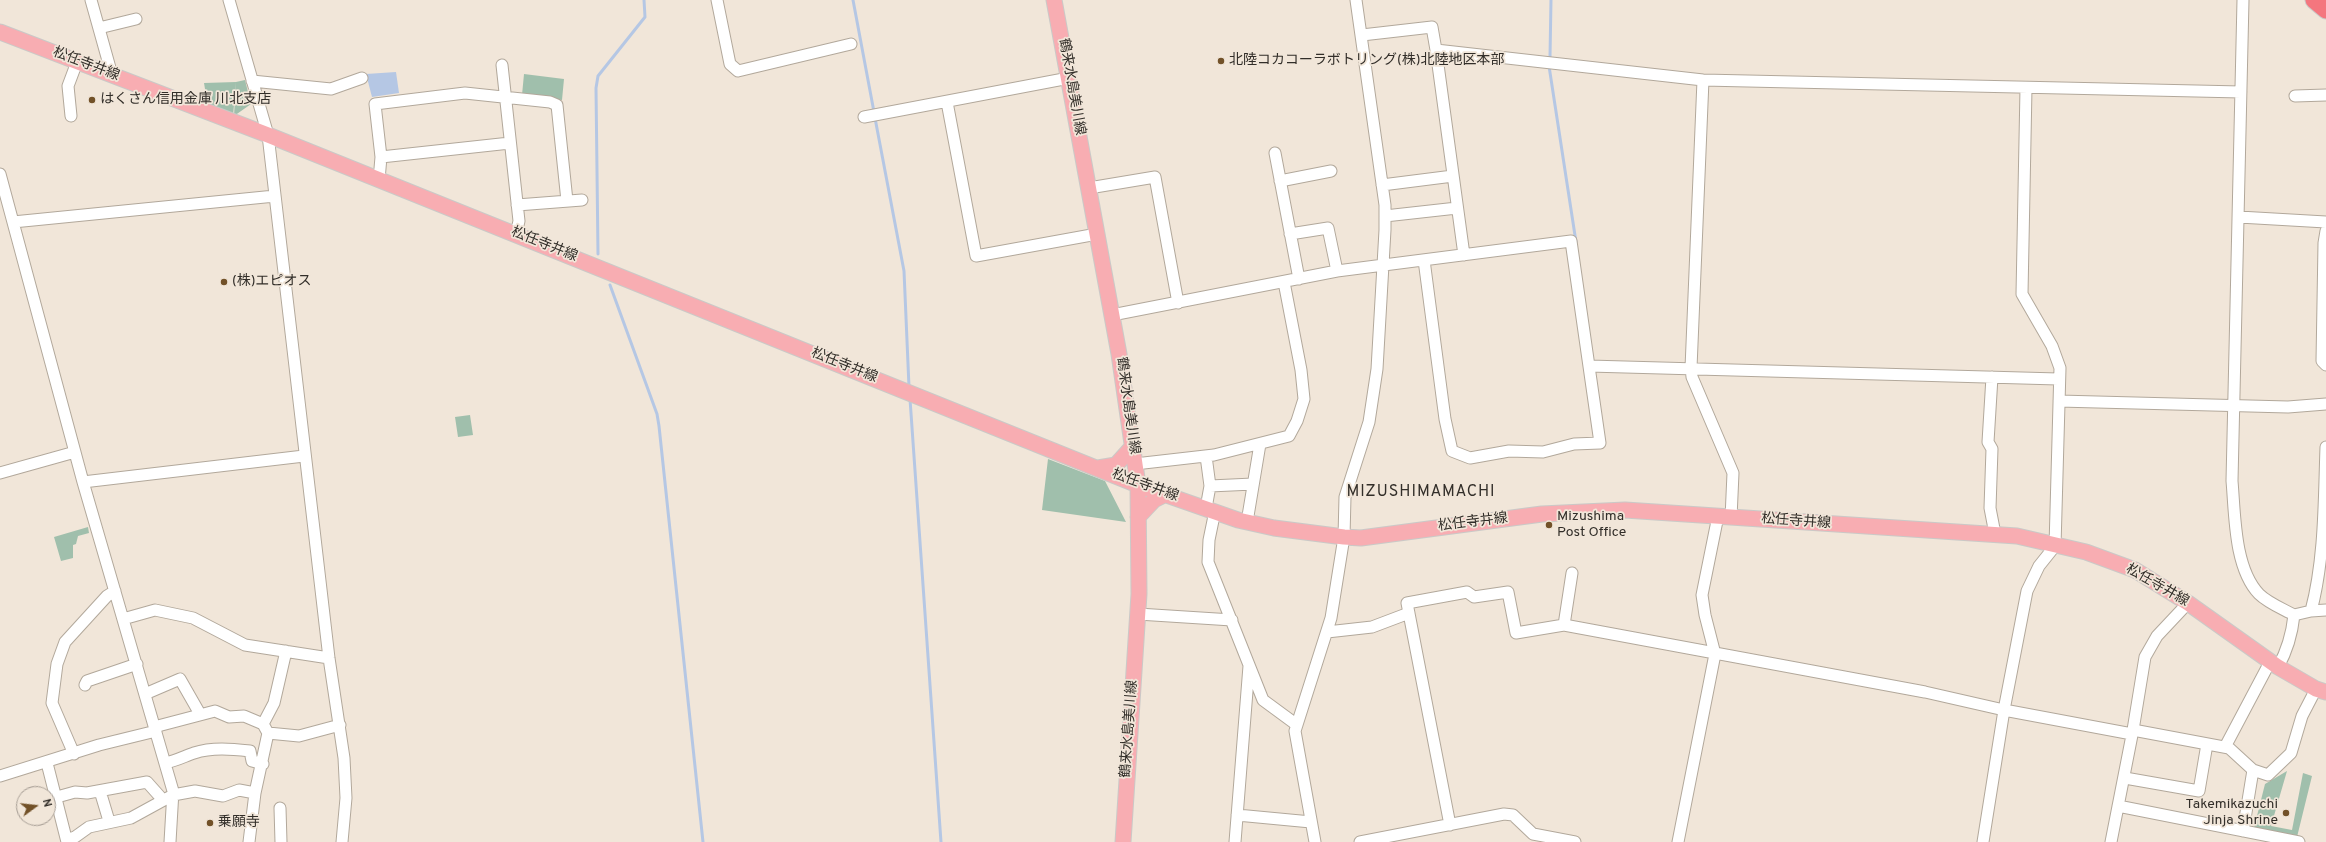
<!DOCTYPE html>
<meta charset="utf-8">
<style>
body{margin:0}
#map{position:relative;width:2326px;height:842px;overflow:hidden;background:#f1e6d9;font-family:Overpass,sans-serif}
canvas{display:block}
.north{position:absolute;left:16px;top:786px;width:40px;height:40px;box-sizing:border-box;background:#f1e6d9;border:1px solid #a59c93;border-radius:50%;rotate:75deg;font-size:11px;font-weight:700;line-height:16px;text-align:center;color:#322e29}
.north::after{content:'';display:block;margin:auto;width:14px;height:18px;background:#725128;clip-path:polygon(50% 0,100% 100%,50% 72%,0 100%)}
</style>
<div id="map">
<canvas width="2326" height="842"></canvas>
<div class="north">N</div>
</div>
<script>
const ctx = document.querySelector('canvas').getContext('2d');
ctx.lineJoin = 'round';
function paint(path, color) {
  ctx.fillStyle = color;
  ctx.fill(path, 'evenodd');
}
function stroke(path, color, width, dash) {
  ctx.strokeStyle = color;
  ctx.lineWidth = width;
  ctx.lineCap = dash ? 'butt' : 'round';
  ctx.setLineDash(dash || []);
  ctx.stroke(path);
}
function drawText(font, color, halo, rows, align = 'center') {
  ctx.font = font + ' Overpass,"Noto Sans JP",sans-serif';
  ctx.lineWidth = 3.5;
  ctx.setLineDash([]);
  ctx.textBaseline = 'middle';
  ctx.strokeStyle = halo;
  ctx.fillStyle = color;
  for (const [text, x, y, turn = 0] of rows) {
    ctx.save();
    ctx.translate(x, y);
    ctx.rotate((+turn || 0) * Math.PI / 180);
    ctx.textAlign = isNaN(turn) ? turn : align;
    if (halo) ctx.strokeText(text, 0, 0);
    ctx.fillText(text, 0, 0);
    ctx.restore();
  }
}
paint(new Path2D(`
 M 524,74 L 564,79 L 562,100 L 522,95 Z
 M 245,80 L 251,104 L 234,116 L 236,82 Z
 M 236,82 L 233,116 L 208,107 L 204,83 Z
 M 470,415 L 473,435 L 458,437 L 455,417 Z
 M 1048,459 L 1105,481 L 1126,522 L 1042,510 Z
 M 88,527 L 89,533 L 78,536 L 76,544 L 73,545 L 73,558 L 61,561 L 54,537 Z
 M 2287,771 L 2271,826 L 2292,830 L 2303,773 L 2312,776 L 2297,837 L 2254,828 L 2265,784 Z`), '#a0bfac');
paint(new Path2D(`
 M 396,72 L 399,93 L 372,97 L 366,74 Z`), '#b5c7e4');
stroke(new Path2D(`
 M 853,0 L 874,112
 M 1550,57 L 1551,0
 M 1549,66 L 1576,242
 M 875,118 L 904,271 L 909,387
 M 598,254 L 596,88 L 598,76 L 645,17 L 644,0
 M 610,285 L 657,414 L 659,426 L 703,842
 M 910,399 L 941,842`), '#b5c7e4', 3);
const minor = new Path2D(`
 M 91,0 L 112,75
 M 229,0 L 268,135 L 329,658 L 344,758 L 346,798 L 342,842
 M 717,0 L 730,64 L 738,71 L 851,44
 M 2243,0 L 2232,481 C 2235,514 2234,568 2259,594 C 2268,603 2283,609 2294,615 C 2292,634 2287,651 2278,667
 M 99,28 L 136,19
 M 1362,35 L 1432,27 L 1436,50 L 1703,80 L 2241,92
 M 1436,50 L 1464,255
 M 502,65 L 519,221 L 516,234
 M 1703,80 L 1691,368 L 1692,377 L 1733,473 L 1731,518
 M 252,81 L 331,89 L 362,78
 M 2295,96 L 2326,95
 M 947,102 L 976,256 L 1097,234
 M 71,116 L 68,86 L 77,62
 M 864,117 L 1069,78
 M 1275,153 L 1299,279
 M 381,157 L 510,143
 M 0,174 L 83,482 L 173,791 L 170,842
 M 379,180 L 381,157 L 375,104 L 465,93 L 550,102 L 557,105 L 567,201
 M 1280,181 L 1331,171
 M 1382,185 L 1453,176
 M 1089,188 L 1155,177 L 1178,303
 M 517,205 L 582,200
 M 1385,216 L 1457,208
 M 2239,217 L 2326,222
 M 13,222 L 275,196
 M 2326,231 L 2324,243 L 2322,361 L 2326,365
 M 1290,234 L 1328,228 L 1337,271
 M 1112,315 L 1337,271 L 1571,241 L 1600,443 L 1574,444 L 1543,452 L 1509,451 L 1470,458 L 1452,451 L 1445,419 L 1424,260
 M 1589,366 L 2058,379
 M 1992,377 L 1988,442 L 1992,449 L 1990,508 L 1995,534
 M 2059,401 L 2288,407 L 2326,404
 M 1135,464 L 1214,455 L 1289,436 L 1297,421 L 1304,399 L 1301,370 L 1284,282
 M 0,473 L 75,452
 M 83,482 L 304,456
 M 1210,486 L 1253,484
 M 1206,508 L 1210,486 L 1206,456
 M 1215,511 L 1209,540 L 1208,562 L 1263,700 L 1297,725
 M 1247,522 L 1260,444
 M 2311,611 L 2326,610
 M 1138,614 L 1232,620
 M 2294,615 L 2311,611 C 2325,558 2324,501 2326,447
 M 123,619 L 155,610 L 193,618 L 245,645 L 329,658
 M 1564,625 L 1572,573
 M 1327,632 L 1372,627 L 1409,613
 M 85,685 L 87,681 L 137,664
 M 145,694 L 180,679 L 200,714
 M 154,727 L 215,711 L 229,717 L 244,716 L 263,724
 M 2133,730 L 2229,748 L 2253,770 L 2268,775 L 2291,753 L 2302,716 L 2316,689
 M 268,733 L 299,736 L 340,725
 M 2225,747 L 2270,662
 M 74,754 L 52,703 L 57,664 L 65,642 L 107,596 L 115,591
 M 47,763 L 67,842
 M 165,763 C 176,761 185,756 194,753 C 212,747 232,749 250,751 L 252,761 L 263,764
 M 0,776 L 99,745 L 156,731
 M 2125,778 L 2199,791 L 2207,744
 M 100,791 L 109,821
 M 255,793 L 268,733 L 263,724 L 274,703 L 286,651
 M 57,797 L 75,792 L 87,793 L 147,782 L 163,800
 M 2118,806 L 2299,842
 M 280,808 L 281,842
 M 1237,815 L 1311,822
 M 1450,825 L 1407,603 L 1467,592 L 1474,597 L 1508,592 L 1516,633 L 1564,625 L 1925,692 L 2004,710 L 2132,734
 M 2243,831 L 2253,770
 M 67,840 L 75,837 L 89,827 L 131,818 L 173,795 L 195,791 L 223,796 L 239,790 L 255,793 L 249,842
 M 1235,842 L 1249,666
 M 1315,842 L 1295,731 L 1331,618 L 1344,537 L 1345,497 L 1369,422 L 1377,369 L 1385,230 L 1385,205 L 1356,0
 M 1360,842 L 1504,814 L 1513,815 L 1533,834 L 1575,842
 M 1678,842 L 1715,654 L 1705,615 L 1702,595 L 1718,516
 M 1983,842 L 2004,710 L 2027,591 L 2039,566 L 2055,546 L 2060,368 L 2052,346 L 2022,294 L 2026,88
 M 2111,842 L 2133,730 L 2145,657 L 2157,636 L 2188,603`);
const major = new Path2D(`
 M 1054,0 L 1119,354 L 1138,485 L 1139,594 L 1123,842
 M 0,32 L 268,135 L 1138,485 L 1238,520 L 1274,528 L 1344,537 L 1361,538 L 1542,514 L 1625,510 L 2017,536 L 2086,552 L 2135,570 L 2188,603 L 2278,667 L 2316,689 L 2326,692
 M 1098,468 L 1116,465 L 1133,446
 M 1138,517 L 1154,500 L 1166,494`);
const highway = new Path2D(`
 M 2314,0 L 2326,10`);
stroke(minor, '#b2a89b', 13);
stroke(major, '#cac9c7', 17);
stroke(highway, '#cac9c7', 19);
stroke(minor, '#fff', 11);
stroke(major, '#f8adb2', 15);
stroke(highway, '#f4767e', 17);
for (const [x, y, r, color] of [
 [1221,61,4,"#725128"],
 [92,100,4,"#725128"],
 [224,282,4,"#725128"],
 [1549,525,4,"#725128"],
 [2286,813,4,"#725128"],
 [210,823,4,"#725128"]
]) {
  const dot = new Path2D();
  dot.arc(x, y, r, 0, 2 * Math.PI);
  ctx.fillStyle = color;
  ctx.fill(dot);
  stroke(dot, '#f1e6d9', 1.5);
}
drawText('14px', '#322e29', '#f1e6d9', [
 ["北陸コカコーラボトリング(株)北陸地区本部",1229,61],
 ["はくさん信用金庫 川北支店",100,100],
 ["(株)エピオス",232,282],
 ["Mizushima",1557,517],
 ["Post Office",1557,533],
 ["Takemikazuchi",2278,805,"right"],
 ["Jinja Shrine",2278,821,"right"],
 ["乗願寺",218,823]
], 'left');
drawText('14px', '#322e29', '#f1e6d9', [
 ["松任寺井線",86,65,21],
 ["鶴来水島美川線",1071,87,80],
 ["松任寺井線",544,245,22],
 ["松任寺井線",844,366,22],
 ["鶴来水島美川線",1127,406,82],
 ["松任寺井線",1145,486,20],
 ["松任寺井線",1796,522,4],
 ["松任寺井線",1473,523,-7],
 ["松任寺井線",2157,586,30],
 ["鶴来水島美川線",1130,729,-86]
]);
ctx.letterSpacing = '1px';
drawText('16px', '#322e29', '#f1e6d9', [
 ["MIZUSHIMAMACHI",1421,493]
]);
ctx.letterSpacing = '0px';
</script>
